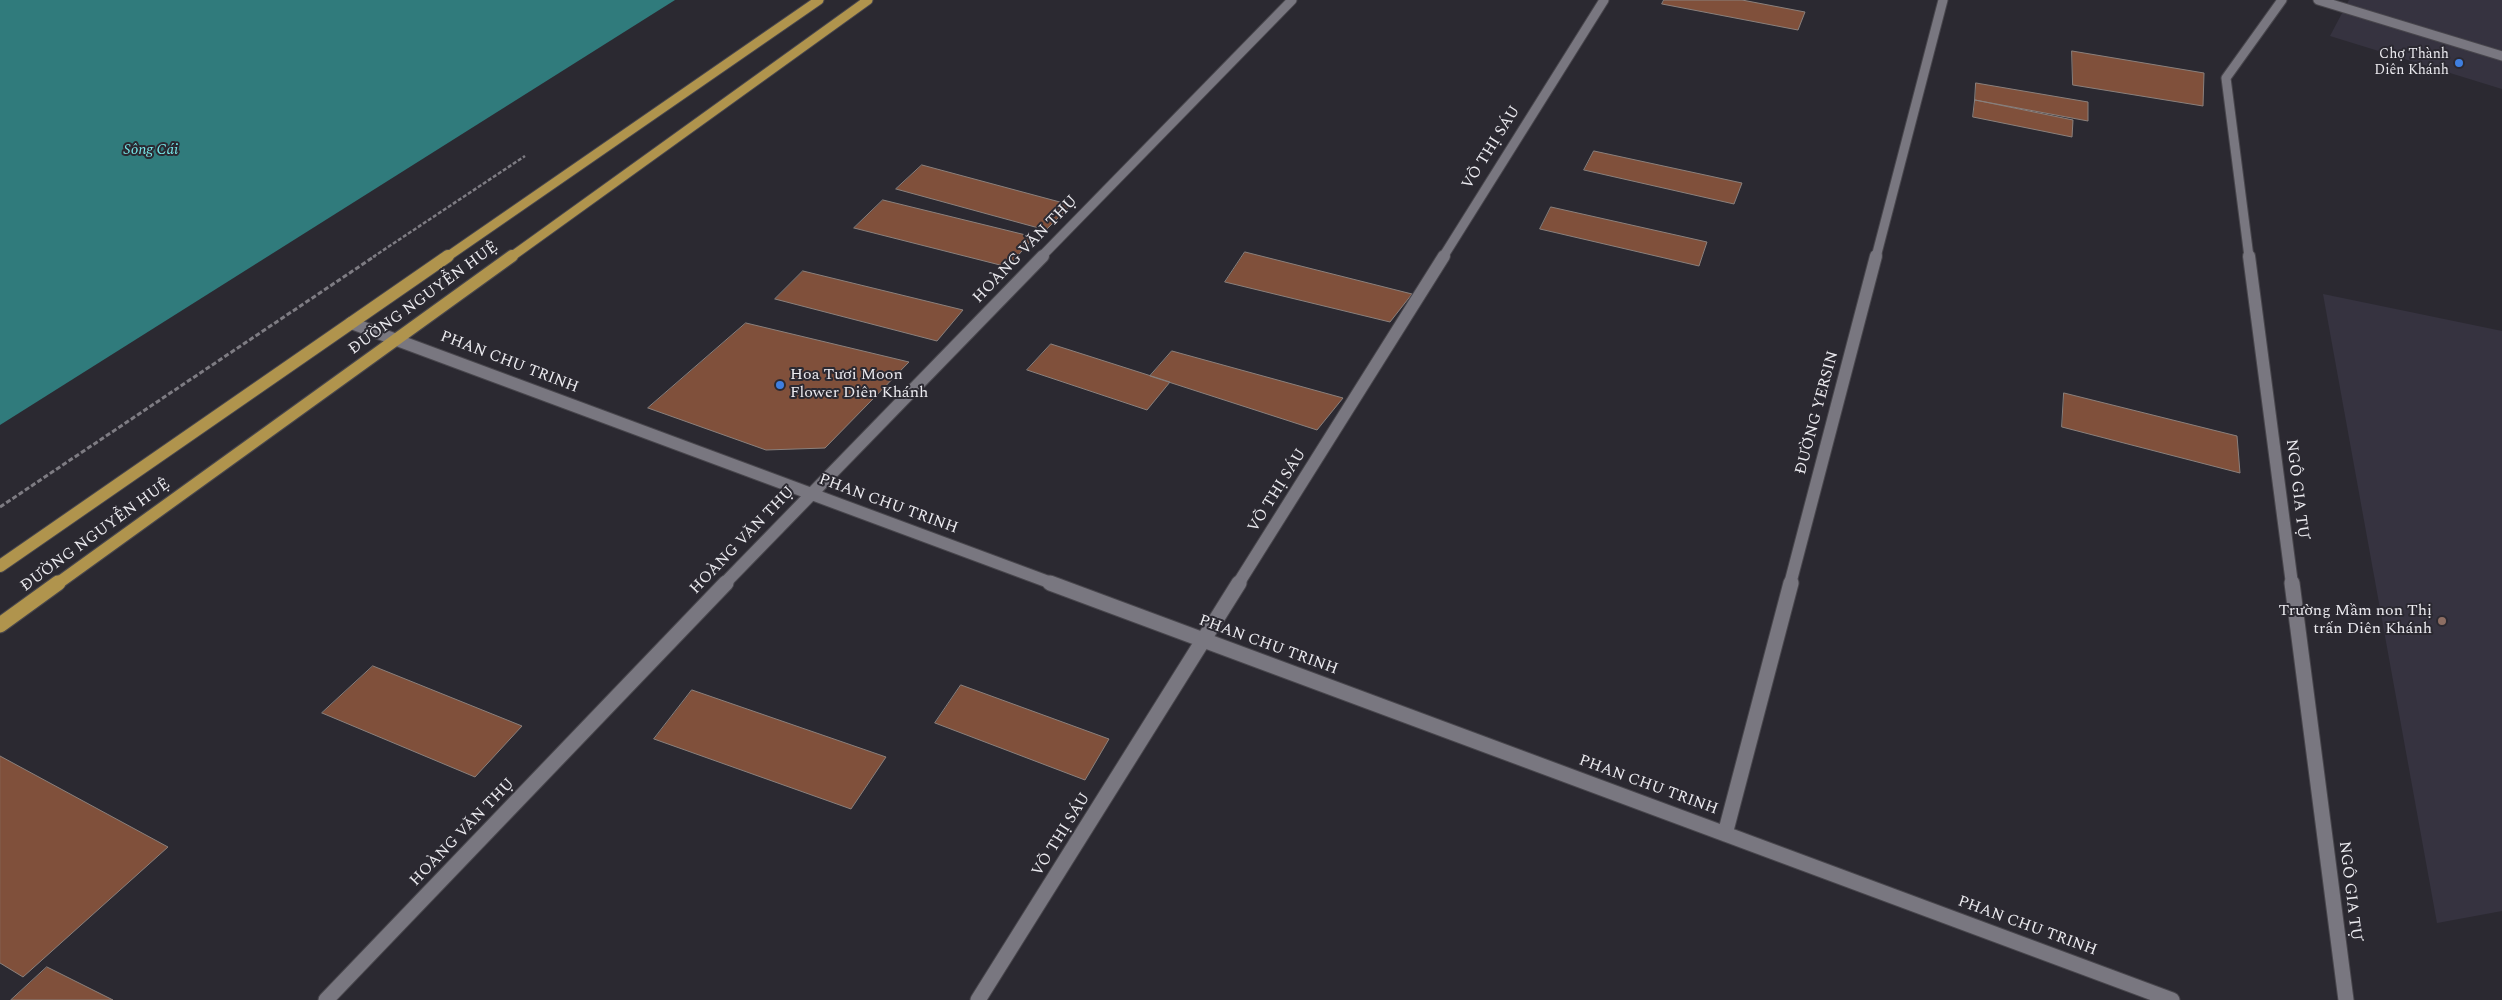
<!DOCTYPE html>
<meta charset="utf-8">
<style>
body{margin:0}
canvas{display:block;background:#2b2931}
</style>
<canvas width="2502" height="1000"></canvas>
<script>
const ctx = document.querySelector('canvas').getContext('2d');
ctx.lineJoin = 'round';
function paint(path, color) {
  ctx.fillStyle = color;
  ctx.fill(path, 'evenodd');
}
function stroke(path, color, width, dash) {
  ctx.strokeStyle = color;
  ctx.lineWidth = width;
  ctx.lineCap = dash ? 'butt' : 'round';
  ctx.setLineDash(dash || []);
  ctx.stroke(path);
}
function drawText(font, color, halo, rows, align = 'center') {
  ctx.font = font + ' Spectral,serif';
  ctx.lineWidth = 4;
  ctx.setLineDash([]);
  ctx.textBaseline = 'middle';
  ctx.strokeStyle = halo;
  ctx.fillStyle = color;
  for (const [text, x, y, turn = 0] of rows) {
    ctx.save();
    ctx.translate(x, y);
    ctx.rotate((+turn || 0) * Math.PI / 180);
    ctx.textAlign = isNaN(turn) ? turn : align;
    if (halo) ctx.strokeText(text, 0, 0);
    ctx.fillText(text, 0, 0);
    ctx.restore();
  }
}
paint(new Path2D(`
 M 2349,0 L 2502,0 L 2502,89 L 2330,36 Z
 M 2323,294 L 2502,331 L 2502,911 L 2437,923 Z`), '#363340');
paint(new Path2D(`
 M 0,0 L 675,0 L 0,425 Z`), '#307b7c');
const building = new Path2D(`
 M 1664,0 L 1742,0 L 1805,12 L 1798,30 L 1662,4 Z
 M 2072,51 L 2204,73 L 2203,106 L 2073,85 Z
 M 1976,83 L 2088,102 L 2088,121 L 1975,100 Z
 M 1975,100 L 2073,120 L 2072,137 L 1973,117 Z
 M 1594,151 L 1742,183 L 1734,204 L 1584,170 Z
 M 922,165 L 1071,205 L 1046,230 L 896,189 Z
 M 883,200 L 1034,237 L 1008,267 L 854,228 Z
 M 1551,207 L 1707,242 L 1699,266 L 1540,229 Z
 M 1245,252 L 1412,294 L 1390,322 L 1225,282 Z
 M 803,271 L 963,310 L 937,341 L 775,299 Z
 M 746,323 L 909,362 L 825,448 L 766,450 L 648,408 Z
 M 1051,344 L 1170,382 L 1147,410 L 1027,370 Z
 M 1172,351 L 1343,398 L 1317,430 L 1150,376 Z
 M 2064,393 L 2237,436 L 2240,473 L 2062,427 Z
 M 373,666 L 522,726 L 475,777 L 322,713 Z
 M 961,685 L 1109,739 L 1085,780 L 935,723 Z
 M 692,690 L 886,757 L 851,809 L 654,739 Z
 M 0,756 L 168,847 L 23,977 L 0,963 Z
 M 47,967 L 113,1000 L 11,1000 Z`);
paint(building, '#80503b');
stroke(building, '#8a807c', 1);
const minorFar2 = new Path2D(`
 M 2318,0 L 2502,56
 M 1041,257 L 1292,0
 M 1443,257 L 1604,0
 M 1876,257 L 1943,0
 M 2249,257 L 2226,78 L 2282,0`);
const minorFar1 = new Path2D(`
 M 2249,256 L 2292,584
 M 351,323 L 1054,584
 M 724,584 L 1043,256
 M 1238,584 L 1444,256
 M 1790,584 L 1876,256`);
const minor = new Path2D(`
 M 1050,583 L 2172,1000
 M 2292,583 L 2346,1000
 M 1725,834 L 1791,583
 M 326,1000 L 726,583
 M 978,1000 L 1239,583`);
const majorFar2 = new Path2D(`
 M 447,257 L 819,0
 M 511,257 L 868,0`);
const majorFar1 = new Path2D(`
 M 0,566 L 448,256
 M 57,584 L 512,256`);
const major = new Path2D(`
 M 0,625 L 58,583`);
stroke(minorFar2, '#48464c', 11);
stroke(minorFar1, '#48464c', 14);
stroke(minor, '#48464c', 17);
stroke(majorFar2, '#48464c', 11);
stroke(majorFar1, '#48464c', 14);
stroke(major, '#48464c', 17);
stroke(new Path2D(`
 M 373,257 L 525,156`), '#7e7c83', 2.5, [4, 2]);
stroke(new Path2D(`
 M 0,507 L 375,256`), '#7e7c83', 3, [5, 2.5]);
stroke(minorFar2, '#797780', 9);
stroke(minorFar1, '#797780', 12);
stroke(minor, '#797780', 15);
stroke(majorFar2, '#b0944d', 9);
stroke(majorFar1, '#b0944d', 12);
stroke(major, '#b0944d', 15);
for (const [x, y, r, color] of [
 [2459,63,5,"#3f7fe0"],
 [780,385,5,"#3f7fe0"],
 [2442,621,5,"#8d6e63"]
]) {
  const dot = new Path2D();
  dot.arc(x, y, r, 0, 2 * Math.PI);
  ctx.fillStyle = color;
  ctx.fill(dot);
  stroke(dot, '#2b2931', 2);
}
drawText('14px', '#ebeaef', '#2b2931', [
 ["Chợ Thành",2449,55],
 ["Diên Khánh",2449,71]
], 'right');
drawText('italic 15px', '#77e7e9', '#2b2931', [
 ["Sông Cái",151,151]
]);
drawText('16px', '#ebeaef', '#2b2931', [
 ["VÕ THỊ SÁU",1492,148,-58],
 ["HOÀNG VĂN THỤ",1026,250,-46],
 ["ĐƯỜNG NGUYỄN HUỆ",424,299,-36],
 ["PHAN CHU TRINH",509,363,21],
 ["ĐƯỜNG YERSIN",1818,413,-75],
 ["NGÔ GIA TỰ",2296,489,83],
 ["VÕ THỊ SÁU",1278,491,-58],
 ["PHAN CHU TRINH",888,505,20],
 ["ĐƯỜNG NGUYỄN HUỆ",96,536,-36],
 ["HOÀNG VĂN THỤ",743,541,-46],
 ["PHAN CHU TRINH",1268,646,20],
 ["PHAN CHU TRINH",1648,786,20],
 ["HOÀNG VĂN THỤ",463,833,-46],
 ["VÕ THỊ SÁU",1062,835,-58],
 ["NGÔ GIA TỰ",2349,891,83],
 ["PHAN CHU TRINH",2027,927,20]
]);
drawText('16px', '#ebeaef', '#2b2931', [
 ["Hoa Tươi Moon",790,376],
 ["Flower Diên Khánh",790,394],
 ["Trường Mầm non Thị",2432,612,"right"],
 ["trấn Diên Khánh",2432,630,"right"]
], 'left');
</script>
